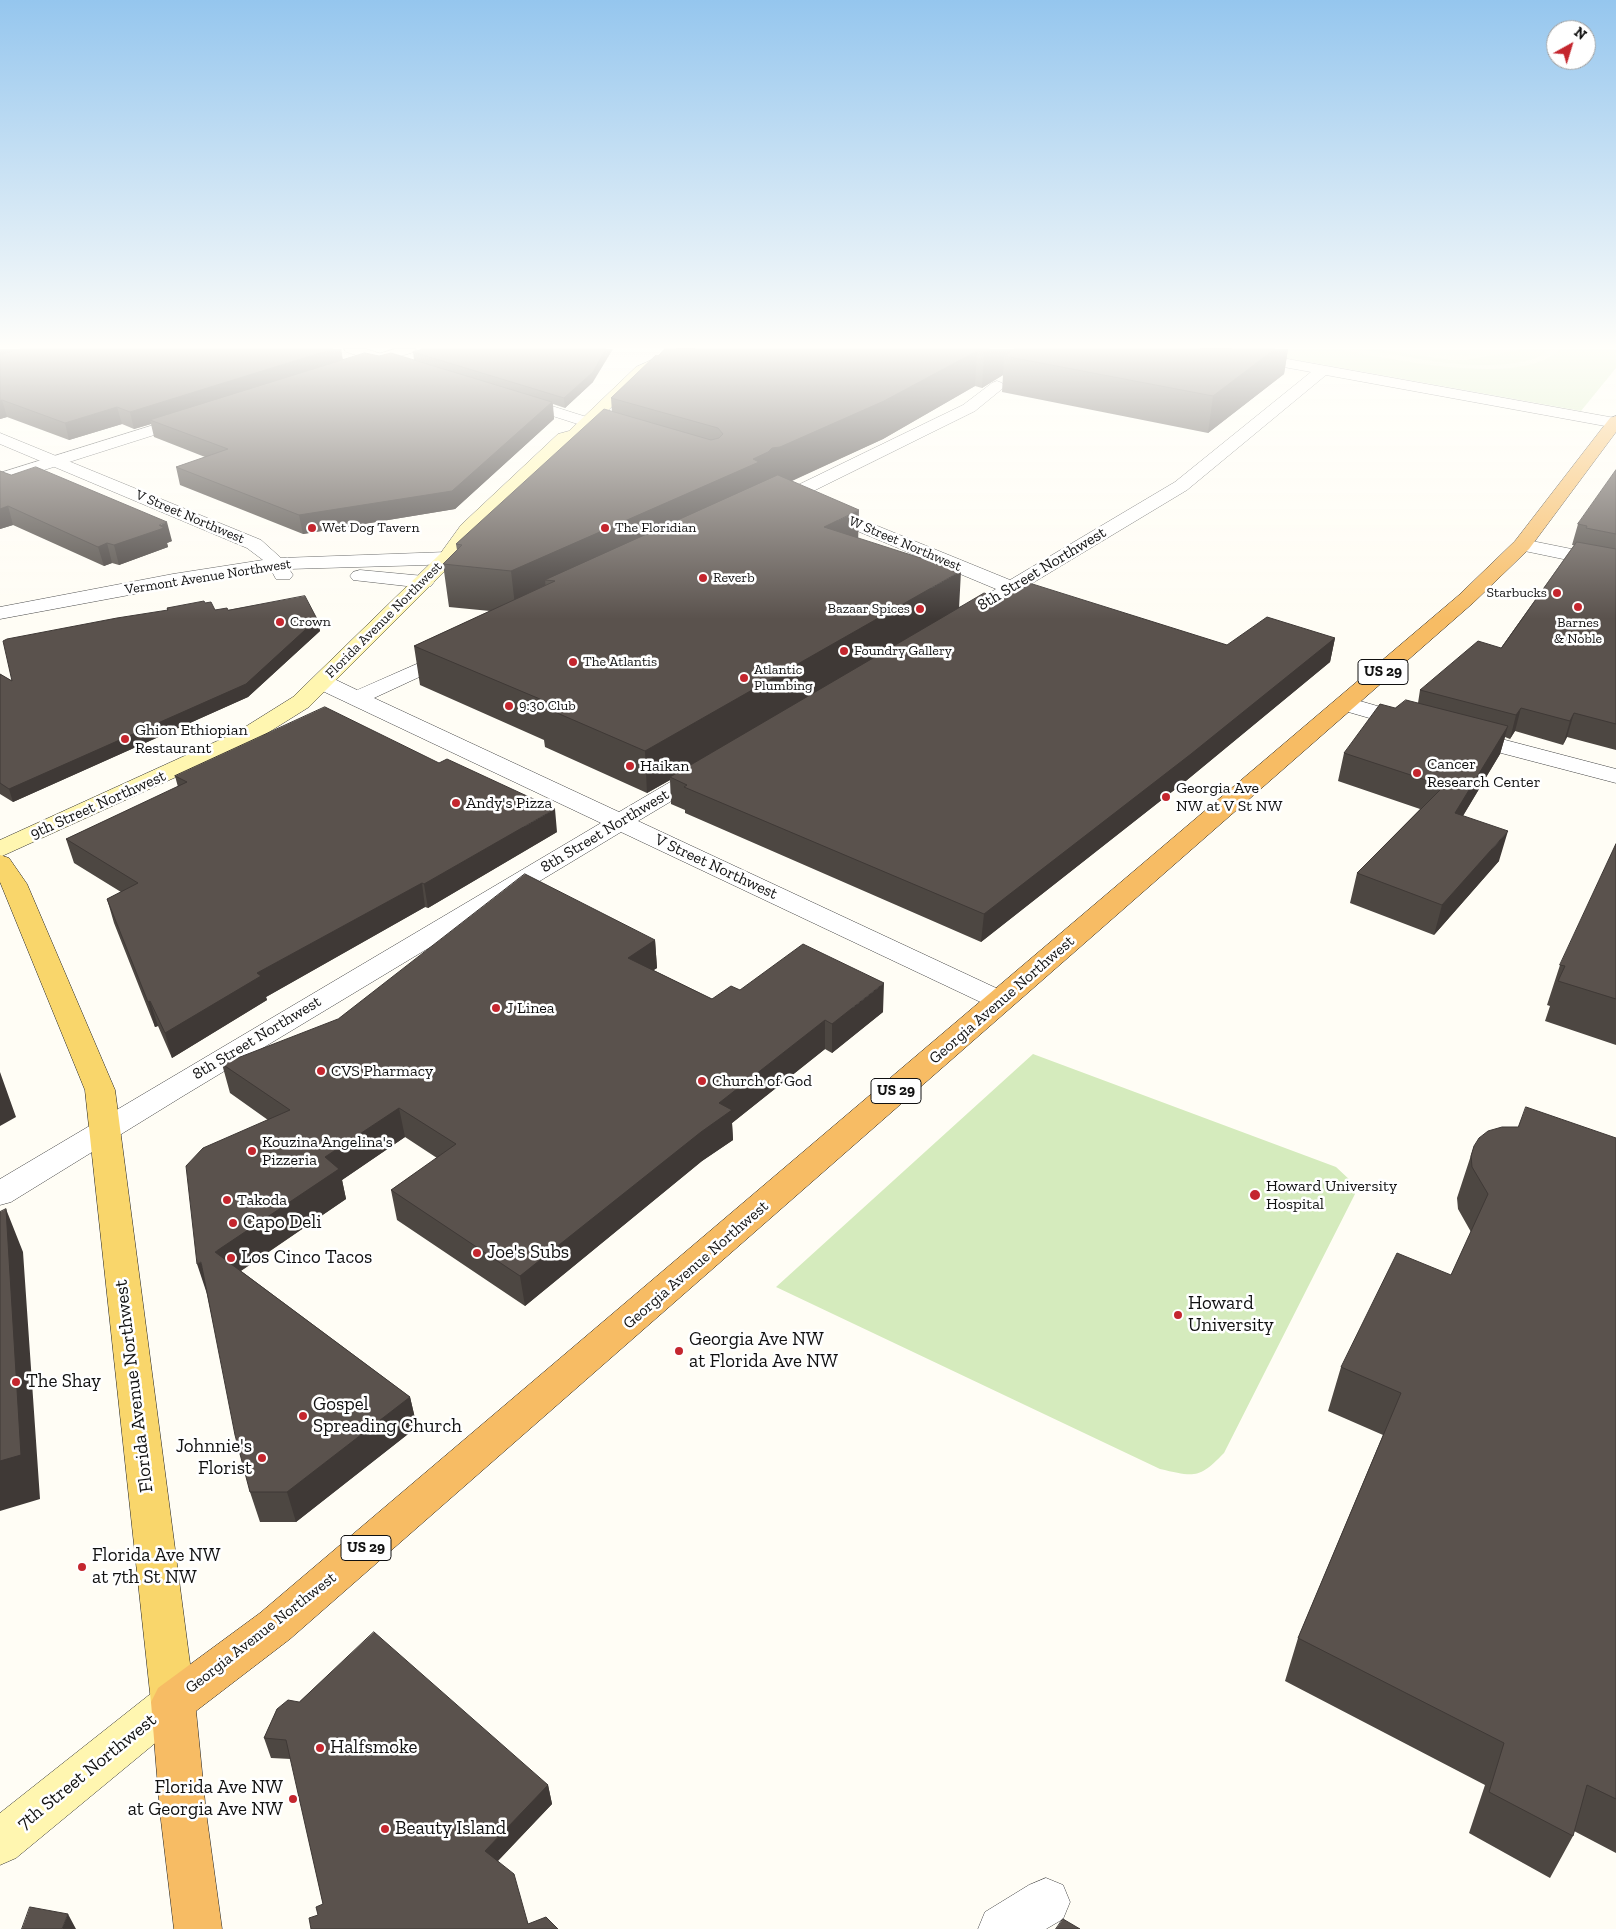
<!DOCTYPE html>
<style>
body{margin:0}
#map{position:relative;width:1616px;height:1929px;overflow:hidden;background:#fffdf5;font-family:"Zilla Slab",serif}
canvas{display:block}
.north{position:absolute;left:1546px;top:20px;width:50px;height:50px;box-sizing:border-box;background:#fff;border:1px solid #a0a0a0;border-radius:50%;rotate:39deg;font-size:14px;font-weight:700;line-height:20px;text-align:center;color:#111}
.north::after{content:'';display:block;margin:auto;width:18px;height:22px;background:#c4262e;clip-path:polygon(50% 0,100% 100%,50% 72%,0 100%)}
</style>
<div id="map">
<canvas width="1616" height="1929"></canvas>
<div class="north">N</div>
</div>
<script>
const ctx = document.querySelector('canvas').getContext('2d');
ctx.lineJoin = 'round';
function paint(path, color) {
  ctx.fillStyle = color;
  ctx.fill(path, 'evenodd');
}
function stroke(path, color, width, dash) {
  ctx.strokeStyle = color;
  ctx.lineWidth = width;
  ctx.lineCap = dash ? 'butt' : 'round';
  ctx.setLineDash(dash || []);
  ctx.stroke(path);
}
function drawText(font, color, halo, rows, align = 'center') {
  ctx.font = font + ' "Zilla Slab",serif';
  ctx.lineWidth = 5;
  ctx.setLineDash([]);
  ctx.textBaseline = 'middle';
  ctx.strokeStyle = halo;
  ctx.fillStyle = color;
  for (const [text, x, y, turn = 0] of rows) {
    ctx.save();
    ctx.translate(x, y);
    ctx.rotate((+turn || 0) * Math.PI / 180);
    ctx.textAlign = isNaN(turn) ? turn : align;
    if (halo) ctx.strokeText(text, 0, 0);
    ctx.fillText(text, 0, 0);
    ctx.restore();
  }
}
paint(new Path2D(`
 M 1236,349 L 1616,349 L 1616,368 L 1581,411 Z
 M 1033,1054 L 1336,1167 L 1351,1181 L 1355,1194 L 1224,1453 C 1199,1479 1195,1477 1160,1469 L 776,1287 Z`), '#d5ebbd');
paint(new Path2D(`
 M 1338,349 C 1387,349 1434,366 1483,365 C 1500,365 1517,364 1533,359 C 1546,355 1546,349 1560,349 C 1523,389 1387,358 1338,349 Z
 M 1377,349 L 1523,349 L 1467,360 L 1450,360 Z`), '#e6f2cf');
const minor = new Path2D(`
 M 394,349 L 416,349 L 414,352 L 359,369 L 352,365 L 354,362 Z
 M 1200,349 L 1232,349 L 1615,418 L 1616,428 L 1326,375 L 1187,490 L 971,620 L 964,622 L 957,620 L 954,616 L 957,612 L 996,589 L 819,515 L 816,511 L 819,507 L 831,507 L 1010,580 L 1175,482 L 1311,372 L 1207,353 Z
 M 997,381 L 1002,383 L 1005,386 L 1002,389 L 975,411 L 781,507 L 769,507 L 766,503 L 769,499 L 963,405 L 992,383 Z
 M 189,414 L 195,416 L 197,419 L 195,422 L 0,484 L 0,473 Z
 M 1522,539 L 1616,558 L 1616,570 L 1515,549 L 1513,545 L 1515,541 Z
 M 451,649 L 458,651 L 461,655 L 458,659 L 374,698 L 619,812 L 694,768 L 702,766 L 710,768 L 714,773 L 710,778 L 638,821 L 1011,995 L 1015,1001 L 1011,1007 L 1001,1010 L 991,1007 L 621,832 L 183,1096 L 11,1202 L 0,1205 L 0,1179 L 601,823 L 314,687 L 311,682 L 314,677 L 322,676 L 330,677 L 357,690 Z
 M 1346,697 L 1419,718 L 1422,723 L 1419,728 L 1411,730 L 1338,709 L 1335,704 L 1338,699 Z
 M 1467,730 L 1616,769 L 1616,783 L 1459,742 L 1456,737 L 1459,732 Z
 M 1046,1878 L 1063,1885 L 1070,1902 L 1063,1919 L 1046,1929 L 978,1929 L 985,1912 L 1029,1885 Z`);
const tertiary = new Path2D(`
 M 344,349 L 366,349 L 404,361 L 406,364 L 399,368 L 346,352 Z
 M 517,395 L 593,419 L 595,422 L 587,427 L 512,403 L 509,400 Z
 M 0,433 L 261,540 L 281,558 L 447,552 L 454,554 L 456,558 L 454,562 L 426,565 L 289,569 L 293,575 L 290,579 L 276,579 L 271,570 L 242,574 L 0,619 L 0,607 L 173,574 L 263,560 L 247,548 L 0,444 Z
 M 360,570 L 424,576 L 431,578 L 434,582 L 431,586 L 424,588 L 353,580 L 350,576 L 353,572 Z`);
const secondary = new Path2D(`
 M 676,349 L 695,349 L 646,373 L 581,437 L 570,440 L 474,533 L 454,562 L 309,707 L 253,742 L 0,857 L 0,840 L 237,732 L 293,697 L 440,554 L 461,525 L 558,434 L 569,431 L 636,367 Z
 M 173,1682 L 188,1688 L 195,1702 L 188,1716 L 16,1858 L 0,1865 L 0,1813 L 158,1688 Z`);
const primary = new Path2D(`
 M 0,855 L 9,858 L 27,884 L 115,1090 L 195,1702 L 188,1716 L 173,1722 L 158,1716 L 151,1702 L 85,1090 L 0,882 Z`);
const trunk = new Path2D(`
 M 1616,416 L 1616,432 L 1529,549 L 1473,603 L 290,1639 L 196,1711 L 206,1812 L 222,1929 L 174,1929 L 160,1812 L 151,1702 L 158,1688 L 260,1613 L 1459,595 L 1515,541 L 1610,418 Z`);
stroke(minor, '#444', 1);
stroke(tertiary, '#444', 1);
stroke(secondary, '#333', 1);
stroke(primary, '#222', 1);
stroke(trunk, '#222', 1);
paint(minor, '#fff');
paint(tertiary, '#fff');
paint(secondary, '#fff6b0');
paint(primary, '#f9d66b');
paint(trunk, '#f7bc64');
paint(new Path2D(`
 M 0,349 L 341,349 L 343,360 L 379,356 L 414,360 L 413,352 L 593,382 L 565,408 L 553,404 L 554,419 L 455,509 L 303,534 L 180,485 L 176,467 L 205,457 L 154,437 L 151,424 L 134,429 L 122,424 L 69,440 L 7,417 L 0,419 Z
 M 665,349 L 1288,349 L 1284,374 L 1208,433 L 1002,392 L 1003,375 L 982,388 L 975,386 L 883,439 L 792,481 L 858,538 L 959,607 L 1000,598 L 1227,645 L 1335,638 L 1330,662 L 1187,780 L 981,942 L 685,813 L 685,810 L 671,804 L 670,780 L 647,793 L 545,747 L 544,740 L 420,685 L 414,646 L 490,611 L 449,607 L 443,564 L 457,550 L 456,544 L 612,412 L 611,398 Z
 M 1616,470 L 1616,750 L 1567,737 L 1563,745 L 1515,731 L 1510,739 L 1505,737 L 1500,754 L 1463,816 L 1499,861 L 1434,935 L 1350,903 L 1357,873 L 1420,809 L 1338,781 L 1344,753 L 1395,708 L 1418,703 L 1420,690 L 1501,648 L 1574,545 L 1572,545 L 1578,524 Z
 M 0,471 L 172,541 L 167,543 L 168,547 L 119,565 L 112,563 L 104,566 L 13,525 L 0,529 Z
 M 205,603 L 215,610 L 228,610 L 317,619 L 320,631 L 248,697 L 13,802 L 0,794 L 0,674 L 12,681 L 167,611 L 167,608 Z
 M 175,776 L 557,832 L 428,908 L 425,907 L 266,997 L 267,1000 L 172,1058 L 158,1026 L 155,1027 L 114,923 L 107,899 L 121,892 L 74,863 L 66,839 L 178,787 Z
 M 1616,844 L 1616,1045 L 1545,1021 L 1550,1006 L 1547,1005 L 1560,965 Z
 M 655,940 L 657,968 L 653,970 L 712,999 L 740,990 L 883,1012 L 832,1053 L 825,1049 L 732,1123 L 733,1140 L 702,1161 L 525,1306 L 397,1220 L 391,1190 L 437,1158 L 405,1137 L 342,1180 L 346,1199 L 241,1271 L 410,1397 L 417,1427 L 296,1522 L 260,1522 L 250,1492 L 207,1294 L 268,1120 L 230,1093 L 222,1064 Z
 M 1616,1138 L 1616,1853 L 1574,1831 L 1573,1836 L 1550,1878 L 1469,1833 L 1485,1785 L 1285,1681 L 1298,1638 L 1383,1435 L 1328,1411 L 1341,1367 L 1451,1275 L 1471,1232 L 1458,1209 L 1457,1198 L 1474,1146 Z
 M 277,1709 L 548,1785 L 552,1804 L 498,1861 L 528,1924 L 558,1929 L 318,1915 L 323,1904 L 291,1759 L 271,1758 L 264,1738 Z`), '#4d4742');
paint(new Path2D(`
 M 0,349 L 39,349 L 0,360 Z
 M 333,349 L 341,349 L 343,363 L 150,420 L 151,424 L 134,429 L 130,412 Z
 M 606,349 L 613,349 L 593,382 L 565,408 L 564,398 Z
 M 990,349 L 1041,349 L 1004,356 L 1003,375 L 982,388 L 984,352 Z
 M 1275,349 L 1288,349 L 1284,374 L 1208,433 L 1213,396 Z
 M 977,351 L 975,386 L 883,439 L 780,486 L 555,581 L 545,580 L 547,600 L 516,614 L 511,571 L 753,459 L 772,448 Z
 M 2,400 L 7,417 L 0,419 L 0,401 Z
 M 552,402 L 554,419 L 455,509 L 303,534 L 299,515 Z
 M 117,407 L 122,424 L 69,440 L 65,423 Z
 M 8,506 L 13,525 L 0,529 L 0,509 Z
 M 859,510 L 858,545 L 824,527 Z
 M 167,522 L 172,541 L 167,543 L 168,547 L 119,565 L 114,545 Z
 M 107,543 L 112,563 L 104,566 L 98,547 Z
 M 961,571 L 959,609 L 670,777 L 670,780 L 647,793 L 645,751 Z
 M 317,619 L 320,631 L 248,697 L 13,802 L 9,789 Z
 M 1335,638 L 1330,662 L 1187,780 L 981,942 L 984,914 Z
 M 1521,708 L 1515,731 L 1510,739 L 1516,715 Z
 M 1574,713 L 1567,737 L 1563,745 L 1570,721 Z
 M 1508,726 L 1500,754 L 1447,842 L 1455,813 Z
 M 555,809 L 557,832 L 428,908 L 424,884 Z
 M 1508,831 L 1499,861 L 1434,935 L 1442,905 Z
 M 422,883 L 425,907 L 266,997 L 267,1000 L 172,1058 L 165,1033 L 257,973 Z
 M 655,940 L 657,968 L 630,986 L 628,958 Z
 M 884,983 L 883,1012 L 832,1053 L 832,1024 Z
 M 150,1001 L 158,1026 L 155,1027 L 148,1002 Z
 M 825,1020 L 825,1049 L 732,1123 L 733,1140 L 702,1161 L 525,1306 L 520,1276 L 719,1103 Z
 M 0,1072 L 16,1117 L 0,1126 Z
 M 399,1108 L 405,1137 L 342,1180 L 346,1199 L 224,1282 L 215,1252 L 325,1157 Z
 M 6,1209 L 23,1252 L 40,1499 L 0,1511 L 0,1461 Z
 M 201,1262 L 210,1292 L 207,1294 L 197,1264 Z
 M 410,1397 L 417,1427 L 296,1522 L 287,1492 Z
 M 548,1785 L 552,1804 L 489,1870 L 485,1851 Z
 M 68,1914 L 76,1929 L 62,1929 Z`), '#3f3936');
const building = new Path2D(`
 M 22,349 L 333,349 L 130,412 L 117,407 L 65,423 L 2,400 L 0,401 L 0,355 Z
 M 423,349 L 606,349 L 593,372 L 564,398 L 413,352 Z
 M 665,349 L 990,349 L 984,352 L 977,351 L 884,401 L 780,447 L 772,448 L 768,452 L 753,459 L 759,462 L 511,571 L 443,564 L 462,545 L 456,544 L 604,409 L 711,440 L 719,438 L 723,434 L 718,428 L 611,398 L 656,355 L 658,356 Z
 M 1015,349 L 1275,349 L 1213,396 L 1004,356 Z
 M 365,353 L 379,356 L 391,353 L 552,402 L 452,491 L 299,515 L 176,467 L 228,449 L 150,420 Z
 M 36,467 L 167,522 L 159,525 L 164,528 L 114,545 L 107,543 L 98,547 L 8,506 L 0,509 L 0,471 L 11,475 Z
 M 1616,470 L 1616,534 L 1586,528 L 1587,526 L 1578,524 Z
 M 778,475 L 859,510 L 824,527 L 961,571 L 645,751 L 541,706 L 547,702 L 414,646 L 555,581 L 545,580 Z
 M 1577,542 L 1616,549 L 1616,724 L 1574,713 L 1570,721 L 1521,708 L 1516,715 L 1420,690 L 1478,641 L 1501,648 Z
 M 1026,582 L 1227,645 L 1267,617 L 1335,638 L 1191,754 L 984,914 L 684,787 L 687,785 L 670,777 L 984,593 L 1000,598 Z
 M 305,596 L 317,619 L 246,684 L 9,789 L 0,783 L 0,674 L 12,681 L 3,641 L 7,639 L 117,618 L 168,610 L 167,608 L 204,601 L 205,603 L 211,602 L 215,610 L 227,608 L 228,610 Z
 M 1406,700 L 1508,726 L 1455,813 L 1508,831 L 1442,905 L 1357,873 L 1444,786 L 1344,753 L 1380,704 L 1395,708 Z
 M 325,707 L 439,763 L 447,759 L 555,809 L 424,884 L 422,883 L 257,973 L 261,976 L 165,1033 L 150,1001 L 148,1002 L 107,899 L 138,883 L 66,839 L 187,782 L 175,776 Z
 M 1616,844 L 1616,999 L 1558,981 L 1565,966 L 1560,965 Z
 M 525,874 L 655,940 L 628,958 L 712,999 L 731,986 L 740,990 L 803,944 L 884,983 L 832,1024 L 825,1020 L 719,1103 L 732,1110 L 701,1132 L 520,1276 L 391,1190 L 456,1144 L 399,1108 L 325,1157 L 339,1169 L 215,1252 L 410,1397 L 287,1492 L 250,1492 L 235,1435 L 201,1262 L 197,1264 L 186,1166 L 203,1148 L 290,1110 L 222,1064 L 338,1019 Z
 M 1526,1107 L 1616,1138 L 1616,1799 L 1587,1785 L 1573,1836 L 1489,1792 L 1504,1743 L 1298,1638 L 1401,1393 L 1341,1367 L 1397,1253 L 1451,1275 L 1488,1194 L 1472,1167 L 1471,1156 L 1474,1146 L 1479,1138 L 1488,1131 L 1502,1127 L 1518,1127 Z
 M 6,1209 L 21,1455 L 0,1461 L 0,1212 Z
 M 374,1632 L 548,1785 L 485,1851 L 514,1874 L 528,1924 L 546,1917 L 558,1929 L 311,1929 L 309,1918 L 318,1915 L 316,1907 L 323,1904 L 286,1740 L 264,1738 L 277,1709 L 288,1700 L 299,1702 Z
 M 30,1907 L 68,1914 L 62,1929 L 22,1929 Z
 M 1063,1919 L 1080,1929 L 1056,1929 Z`);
paint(building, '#5a524d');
stroke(building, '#3f3936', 1);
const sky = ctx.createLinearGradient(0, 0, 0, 619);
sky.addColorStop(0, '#95c6ee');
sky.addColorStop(0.56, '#fffefa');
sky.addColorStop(1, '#fffefa00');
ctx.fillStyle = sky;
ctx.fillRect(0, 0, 1616, 619);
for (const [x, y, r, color] of [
 [312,528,5,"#c4262e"],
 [605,528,5,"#c4262e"],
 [703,578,5,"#c4262e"],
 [1557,593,5,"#c4262e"],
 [1578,607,5,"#c4262e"],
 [920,609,5,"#c4262e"],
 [280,622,5,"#c4262e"],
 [844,651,5,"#c4262e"],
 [573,662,5,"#c4262e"],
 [744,678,5,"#c4262e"],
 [509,706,5,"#c4262e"],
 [125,739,5,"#c4262e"],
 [630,766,5,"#c4262e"],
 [1417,773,5,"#c4262e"],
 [1166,797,5,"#c4262e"],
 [456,803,5,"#c4262e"],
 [496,1008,5,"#c4262e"],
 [321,1071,5,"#c4262e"],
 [702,1081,5,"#c4262e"],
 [252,1151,5,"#c4262e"],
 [1255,1195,6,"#c4262e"],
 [227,1200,5,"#c4262e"],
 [233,1223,5,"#c4262e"],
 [477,1253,5,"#c4262e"],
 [231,1258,5,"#c4262e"],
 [1178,1315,5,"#c4262e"],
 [679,1351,5,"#c4262e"],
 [16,1382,5,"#c4262e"],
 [303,1416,5,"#c4262e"],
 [262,1458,5,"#c4262e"],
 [82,1567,5,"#c4262e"],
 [320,1748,5,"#c4262e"],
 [293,1799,5,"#c4262e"],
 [385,1829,5,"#c4262e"]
]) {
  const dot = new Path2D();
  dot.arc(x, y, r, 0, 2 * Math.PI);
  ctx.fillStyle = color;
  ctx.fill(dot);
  stroke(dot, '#fff', 2);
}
drawText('14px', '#111', '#fff', [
 ["V Street Northwest",190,517,23],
 ["W Street Northwest",905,544,23],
 ["Vermont Avenue Northwest",208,577,-9],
 ["Florida Avenue Northwest",384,620,-45]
]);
drawText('14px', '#111', '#fff', [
 ["Wet Dog Tavern",322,528],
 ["The Floridian",615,528],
 ["Reverb",713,578],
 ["Starbucks",1547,593,"right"],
 ["Bazaar Spices",910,609,"right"],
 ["Crown",290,622],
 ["Barnes",1578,623,"center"],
 ["& Noble",1578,639,"center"],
 ["Foundry Gallery",854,651],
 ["The Atlantis",583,662],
 ["Atlantic",754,670],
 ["Plumbing",754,686],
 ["9:30 Club",519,706]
], 'left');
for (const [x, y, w] of [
 [1383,672,50],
 [896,1091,50],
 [366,1548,50]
]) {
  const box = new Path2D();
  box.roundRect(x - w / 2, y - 12.5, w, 25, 4);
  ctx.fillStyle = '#fff';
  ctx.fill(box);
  stroke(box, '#111', 1);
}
drawText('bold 15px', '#111', null, [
 ["US 29",1383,672],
 ["US 29",896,1091],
 ["US 29",366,1548]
]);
drawText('16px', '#111', '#fff', [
 ["8th Street Northwest",1042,569,-31],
 ["9th Street Northwest",98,805,-24],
 ["8th Street Northwest",605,831,-31],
 ["V Street Northwest",716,867,25],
 ["Georgia Avenue Northwest",1002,1000,-41],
 ["8th Street Northwest",257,1038,-31],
 ["Georgia Avenue Northwest",696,1265,-41],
 ["Georgia Avenue Northwest",261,1633,-38]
]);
drawText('16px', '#111', '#fff', [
 ["Ghion Ethiopian",135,730],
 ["Restaurant",135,748],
 ["Cancer",1427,764],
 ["Research Center",1427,782],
 ["Haikan",640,766],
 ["Georgia Ave",1176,788],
 ["NW at V St NW",1176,806],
 ["Andy's Pizza",466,803],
 ["J Linea",506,1008],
 ["CVS Pharmacy",331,1071],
 ["Church of God",712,1081],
 ["Kouzina Angelina's",262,1142],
 ["Pizzeria",262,1160],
 ["Howard University",1266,1186],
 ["Hospital",1266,1204],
 ["Takoda",237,1200]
], 'left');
drawText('19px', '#111', '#fff', [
 ["Capo Deli",243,1223],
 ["Joe's Subs",487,1253],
 ["Los Cinco Tacos",241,1258],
 ["Howard",1188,1304],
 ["University",1188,1326],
 ["Georgia Ave NW",689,1340],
 ["at Florida Ave NW",689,1362],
 ["The Shay",26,1382],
 ["Gospel",313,1405],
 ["Spreading Church",313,1427],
 ["Johnnie's",252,1447,"right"],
 ["Florist",252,1469,"right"],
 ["Florida Ave NW",92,1556],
 ["at 7th St NW",92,1578],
 ["Halfsmoke",330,1748],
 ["Florida Ave NW",283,1788,"right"],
 ["at Georgia Ave NW",283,1810,"right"],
 ["Beauty Island",395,1829]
], 'left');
drawText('19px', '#111', '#fff', [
 ["Florida Avenue Northwest",134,1386,-97],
 ["7th Street Northwest",87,1772,-39]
]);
</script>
